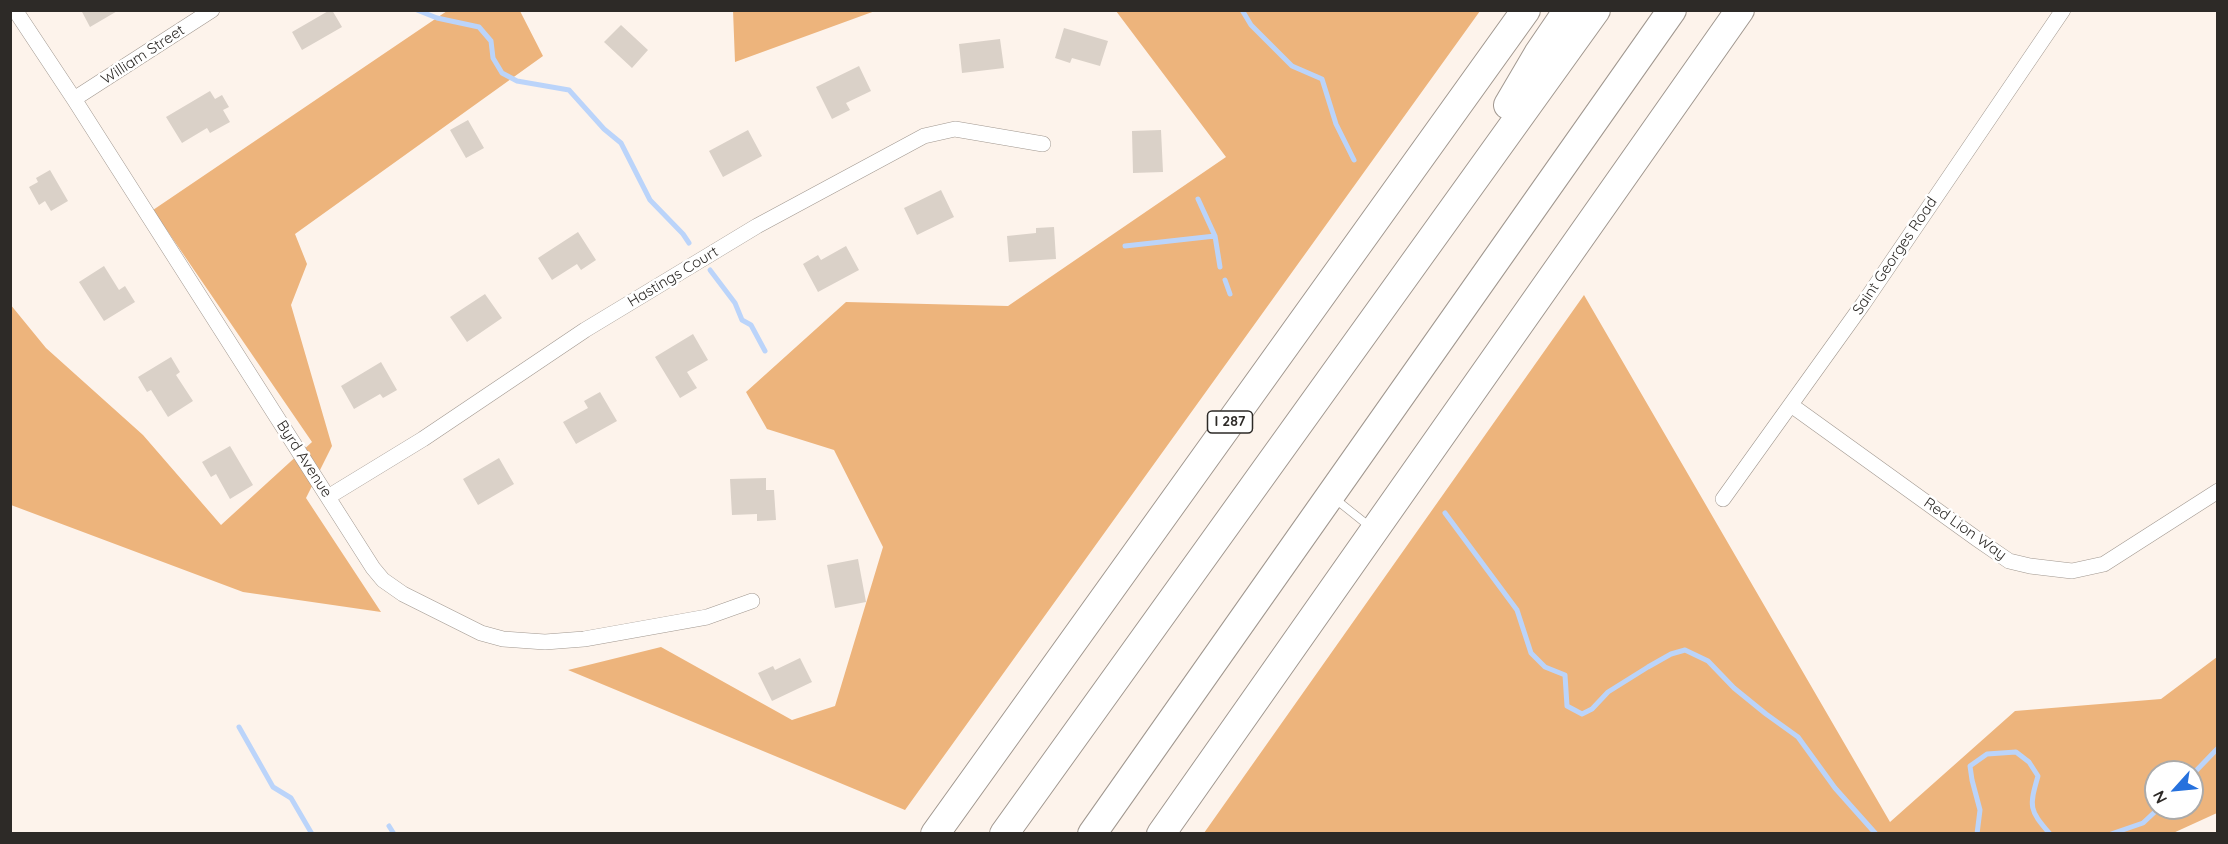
<!DOCTYPE html>
<style>
body{margin:0}
#map{position:relative;width:2228px;height:844px;overflow:hidden;background:#fdf3eb;font-family:Quicksand,sans-serif}
canvas{display:block}
.frame{position:absolute;inset:0;border:12px solid #2d2a27;pointer-events:none}
.north{position:absolute;left:2144px;top:760px;width:60px;height:60px;box-sizing:border-box;background:#fff;border:2px solid #abaaa9;border-radius:50%;rotate:243deg;font-size:16px;font-weight:700;line-height:24px;text-align:center;color:#2d2a27}
.north::after{content:'';display:block;margin:auto;width:21px;height:27px;background:#2671dd;clip-path:polygon(50% 0,100% 100%,50% 72%,0 100%)}
</style>
<div id="map">
<canvas width="2228" height="844"></canvas>
<div class="frame"></div>
<div class="north">N</div>
</div>
<script>
const ctx = document.querySelector('canvas').getContext('2d');
ctx.lineJoin = 'round';
function paint(path, color) {
  ctx.fillStyle = color;
  ctx.fill(path, 'evenodd');
}
function stroke(path, color, width, dash) {
  ctx.strokeStyle = color;
  ctx.lineWidth = width;
  ctx.lineCap = dash ? 'butt' : 'round';
  ctx.setLineDash(dash || []);
  ctx.stroke(path);
}
function drawText(font, color, halo, rows, align = 'center') {
  ctx.font = font + ' Quicksand,sans-serif';
  ctx.lineWidth = 5;
  ctx.setLineDash([]);
  ctx.textBaseline = 'middle';
  ctx.strokeStyle = halo;
  ctx.fillStyle = color;
  for (const [text, x, y, turn = 0] of rows) {
    ctx.save();
    ctx.translate(x, y);
    ctx.rotate((+turn || 0) * Math.PI / 180);
    ctx.textAlign = isNaN(turn) ? turn : align;
    if (halo) ctx.strokeText(text, 0, 0);
    ctx.fillText(text, 0, 0);
    ctx.restore();
  }
}
paint(new Path2D(`
 M 733,10 L 875,10 L 875,11 L 735,62 Z
 M 447,11 L 520,11 L 543,56 L 295,234 L 307,264 L 291,305 L 332,446 L 306,498 L 381,612 L 243,592 L 11,505 L 10,304 L 46,348 L 143,435 L 221,525 L 312,442 L 153,210 Z
 M 1116,11 L 1480,11 L 905,810 L 568,670 L 661,647 L 792,720 L 835,706 L 883,547 L 834,450 L 767,429 L 746,392 L 846,302 L 1008,306 L 1226,157 Z
 M 1584,295 L 1890,822 L 2015,711 L 2161,699 L 2217,657 L 2217,813 L 2171,834 L 1204,833 ZM 2156,772 L 2192,772 L 2192,808 L 2156,808 Z`), '#edb47c');
stroke(new Path2D(`
 M 417,10 L 437,18 L 479,27 L 491,41 L 493,58 L 502,73 L 517,81 L 569,90 L 604,129 L 621,143 L 650,200 L 683,234 L 689,243
 M 1242,10 L 1251,25 L 1292,66 L 1322,79 L 1336,124 L 1354,160
 M 1198,199 L 1215,236 L 1220,267
 M 1125,246 L 1215,236
 M 710,270 L 735,303 L 742,320 L 751,325 L 765,351
 M 1225,280 L 1230,294
 M 1445,513 L 1517,610 L 1531,653 L 1545,667 L 1565,675 L 1567,706 L 1582,714 L 1592,709 L 1608,692 L 1648,667 L 1671,654 L 1685,650 L 1708,661 L 1734,688 L 1766,714 L 1798,737 L 1835,788 L 1876,834
 M 239,727 L 273,787 L 291,798 L 312,834
 M 2192,775 L 2218,748
 M 389,826 L 394,834
 M 1977,834 L 1980,810 L 1972,780 L 1970,766 L 1987,754 L 2016,752 L 2029,762 L 2038,776 C 2029,807 2029,810 2050,834
 M 2111,834 L 2143,823 L 2159,808`), '#bbd4fa', 5);
paint(new Path2D(`
 M 81,10 L 119,10 L 90,27 Z
 M 330,10 L 332,10 L 342,27 L 302,50 L 292,32 Z
 M 621,25 L 648,50 L 632,68 L 604,42 Z
 M 1064,28 L 1108,41 L 1100,66 L 1072,58 L 1070,63 L 1055,58 Z
 M 1000,39 L 1004,68 L 962,73 L 959,44 Z
 M 859,66 L 871,91 L 846,103 L 850,110 L 832,119 L 816,87 Z
 M 210,91 L 215,99 L 222,95 L 229,107 L 223,110 L 230,122 L 210,133 L 207,128 L 182,143 L 166,117 Z
 M 468,120 L 484,148 L 466,158 L 450,130 Z
 M 748,130 L 762,156 L 723,177 L 709,151 Z
 M 1161,130 L 1163,172 L 1133,173 L 1132,131 Z
 M 50,170 L 68,201 L 51,211 L 45,201 L 39,205 L 29,187 L 38,182 L 36,178 Z
 M 941,190 L 954,217 L 917,235 L 904,208 Z
 M 1054,227 L 1056,259 L 1009,262 L 1007,236 L 1036,233 L 1036,228 Z
 M 578,232 L 596,260 L 581,270 L 577,264 L 552,280 L 538,258 Z
 M 846,246 L 859,270 L 818,292 L 803,264 L 818,255 L 821,260 Z
 M 104,266 L 119,290 L 125,286 L 135,302 L 104,321 L 79,282 Z
 M 485,294 L 502,318 L 467,342 L 450,317 Z
 M 693,334 L 708,360 L 687,372 L 697,388 L 680,398 L 655,357 Z
 M 171,357 L 180,372 L 176,375 L 193,401 L 168,417 L 151,390 L 147,392 L 138,377 Z
 M 381,362 L 397,390 L 383,398 L 380,394 L 354,409 L 341,386 Z
 M 600,392 L 617,421 L 576,444 L 563,422 L 588,408 L 584,401 Z
 M 230,446 L 253,485 L 230,499 L 216,474 L 211,477 L 202,462 Z
 M 499,458 L 514,484 L 478,505 L 463,479 Z
 M 766,478 L 766,490 L 774,490 L 776,520 L 757,521 L 757,514 L 732,515 L 730,479 Z
 M 858,559 L 866,602 L 835,608 L 827,565 Z
 M 800,658 L 812,682 L 772,701 L 758,673 L 773,666 L 775,670 Z`), '#dad1c8');
const service = new Path2D(`
 M 1334,498 L 1369,526`);
const minor = new Path2D(`
 M 15,10 L 74,99 L 373,568 L 383,580 L 403,594 L 481,633 L 503,639 L 545,642 L 584,639 L 707,617 L 752,601
 M 74,99 L 212,10
 M 1791,405 L 1977,539 L 2009,561 L 2030,566 L 2072,571 L 2104,564 L 2218,491
 M 328,497 L 423,439 L 585,330 L 757,226 L 924,136 L 955,129 L 1043,144
 M 1723,499 L 1863,304 L 2063,10`);
const motorway = new Path2D(`
 M 1508,105 L 1538,54 L 1568,10
 M 935,834 L 1526,10
 M 1004,834 L 1596,10
 M 1092,834 L 1672,10
 M 1161,834 L 1740,10`);
stroke(service, '#a0978f', 9);
stroke(minor, '#a0978f', 16);
stroke(motorway, '#a0978f', 30);
stroke(service, '#fff', 8);
stroke(minor, '#fff', 15);
stroke(motorway, '#fff', 28);
for (const [x, y, w] of [
 [1230,422,45]
]) {
  const box = new Path2D();
  box.roundRect(x - w / 2, y - 11, w, 22, 4.5);
  ctx.fillStyle = '#fff';
  ctx.fill(box);
  stroke(box, '#2d2a27', 1.5);
}
drawText('bold 14px', '#2d2a27', null, [
 ["I 287",1230,422]
]);
drawText('15px', '#2d2a27', '#fff', [
 ["William Street",143,55,-33],
 ["Saint Georges Road",1895,256,-56],
 ["Hastings Court",673,277,-31],
 ["Byrd Avenue",304,459,57],
 ["Red Lion Way",1965,529,35]
]);
</script>
